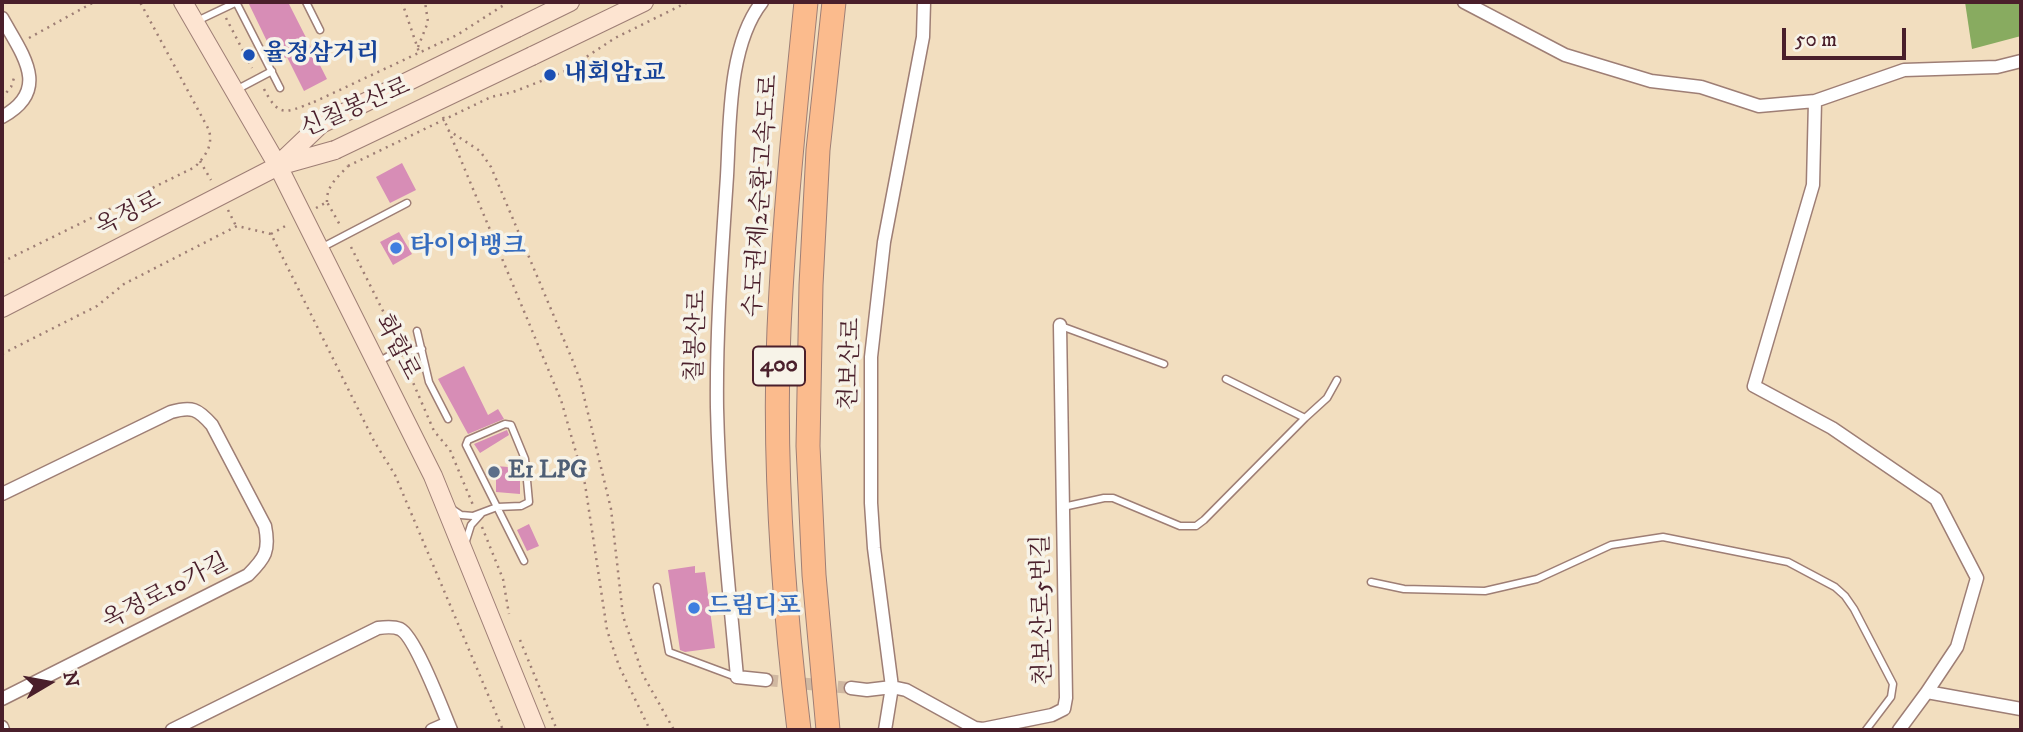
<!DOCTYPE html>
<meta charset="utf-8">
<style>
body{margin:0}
#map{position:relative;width:2023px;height:732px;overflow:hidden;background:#f2debf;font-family:"IM FELL DW Pica",serif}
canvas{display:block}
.frame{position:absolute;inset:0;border:4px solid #4a1f2b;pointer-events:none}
.north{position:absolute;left:14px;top:648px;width:70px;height:70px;-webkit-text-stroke:5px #f7f3e8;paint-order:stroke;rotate:80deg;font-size:19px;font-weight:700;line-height:28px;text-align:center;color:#4a1f2b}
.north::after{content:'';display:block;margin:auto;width:24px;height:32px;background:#4a1f2b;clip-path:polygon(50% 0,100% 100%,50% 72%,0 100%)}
.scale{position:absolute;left:1782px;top:28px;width:124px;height:32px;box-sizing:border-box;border:4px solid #4a1f2b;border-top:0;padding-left:9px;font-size:21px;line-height:24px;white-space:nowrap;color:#4a1f2b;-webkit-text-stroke:5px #f7f3e8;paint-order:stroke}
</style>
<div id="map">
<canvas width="2023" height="732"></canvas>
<div class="frame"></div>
<div class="north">N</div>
<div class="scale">50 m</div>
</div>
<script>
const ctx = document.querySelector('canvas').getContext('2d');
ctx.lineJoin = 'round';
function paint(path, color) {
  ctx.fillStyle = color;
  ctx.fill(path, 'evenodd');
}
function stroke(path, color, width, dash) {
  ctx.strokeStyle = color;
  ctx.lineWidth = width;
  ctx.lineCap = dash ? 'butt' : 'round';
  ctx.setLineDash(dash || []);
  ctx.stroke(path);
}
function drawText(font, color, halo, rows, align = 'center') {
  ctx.font = font + ' "IM FELL DW Pica","Noto Serif KR",serif';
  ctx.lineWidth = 7;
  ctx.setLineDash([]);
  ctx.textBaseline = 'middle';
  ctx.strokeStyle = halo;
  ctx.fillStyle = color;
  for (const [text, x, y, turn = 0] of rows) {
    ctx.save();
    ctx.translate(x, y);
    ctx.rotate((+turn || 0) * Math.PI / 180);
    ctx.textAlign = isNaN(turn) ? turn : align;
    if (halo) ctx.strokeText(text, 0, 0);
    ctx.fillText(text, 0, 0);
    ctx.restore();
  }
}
paint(new Path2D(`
 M 1965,2 L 2021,2 L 2021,36 L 1972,49 Z`), '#88ab60');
paint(new Path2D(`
 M 248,2 L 288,2 L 327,79 L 304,91 L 287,57 L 277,62 Z
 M 402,163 L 416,190 L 390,203 L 376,177 Z
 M 399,232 L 412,254 L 393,265 L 380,242 Z
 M 464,366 L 488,415 L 498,409 L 504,419 L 468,434 L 438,379 Z
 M 507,430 L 509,435 L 480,453 L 474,444 Z
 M 496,466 L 520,468 L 520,494 L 496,492 Z
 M 529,524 L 539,546 L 527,551 L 517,530 Z
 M 695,566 L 695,573 L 705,572 L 715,648 L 685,652 L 680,650 L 668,570 Z`), '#d78db6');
stroke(new Path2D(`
 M 766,680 L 851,688`), '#d0b8a1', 12, [12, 6]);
const lane = new Path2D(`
 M 236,2 L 280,88
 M 306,2 L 320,30
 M 197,21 L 237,2
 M 236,90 L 272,71
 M 321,248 L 407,203
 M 1061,326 L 1164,364
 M 417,331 L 429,382 L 448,419
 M 378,362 L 394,353 L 422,349
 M 1305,418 L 1327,398 L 1337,380
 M 1063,507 L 1104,498 L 1113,498 L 1180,526 L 1196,526 L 1204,520 L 1305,418 L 1226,379
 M 452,509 L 461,515 L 473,516 L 497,507 L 521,506 L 529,502 L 525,459 L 511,425 L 505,424 L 468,440 L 466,445 L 524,561
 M 465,544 L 471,525 L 481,514
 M 1371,582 L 1404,589 L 1485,591 L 1537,579 L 1611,545 L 1663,537 L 1788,562 L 1835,587 L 1845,596 L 1854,609 L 1893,684 L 1891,697 L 1866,730
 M 657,587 L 669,652 L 736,677`);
const street = new Path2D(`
 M 762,2 C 728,45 730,123 727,176 C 722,253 716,331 717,408 C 719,498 729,588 737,677 L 766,680
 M 1464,2 L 1565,55 L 1651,81 L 1701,87 L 1759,106 L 1815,101 L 1904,70 L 1997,67 L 2021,61
 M 2,18 C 22,54 52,90 2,117
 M 1815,101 L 1813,185 L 1754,386 L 1832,428 L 1936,499 L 1977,578 L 1957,647 L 1927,692
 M 2,494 L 171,412 C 192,406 198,409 212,425 L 265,526 C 270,551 265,558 248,575 L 2,699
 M 851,688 L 867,690 L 892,687 L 906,690 L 975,728 L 983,729 L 1052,715 L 1064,709 L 1066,698 L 1060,325
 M 2,727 L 3,730
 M 172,730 L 378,628 C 385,627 393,626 400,629 C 415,636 443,711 451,730
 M 432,730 L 448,723
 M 885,730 L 892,687 L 874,548 L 871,503 L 871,357 L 884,242 L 923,37 L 924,2
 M 1899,730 L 1927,692 L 2021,709`);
const secondary = new Path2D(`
 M 183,2 L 278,166 L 433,476 L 536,730
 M 517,28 L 570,2
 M 532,56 L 644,2
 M 280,163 L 321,124
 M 2,308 L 278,166 L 335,150`);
const highway = new Path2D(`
 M 799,730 C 783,598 773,463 779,329 C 784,219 795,111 806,2
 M 828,730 L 814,575 L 808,446 L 811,285 L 818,150 L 834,2`);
stroke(lane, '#9e7e75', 9);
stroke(street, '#9e7e75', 15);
stroke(secondary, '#9e7e75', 20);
stroke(highway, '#9e7e75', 25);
stroke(new Path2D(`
 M 402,2 L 420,55
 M 507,3 L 509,2
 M 226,18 L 252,68
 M 29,38 L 94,2
 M 418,47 L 428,22 L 425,2
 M 544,80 L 565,71 L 615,38 L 688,2
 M 264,89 C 279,118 285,113 314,102
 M 2,98 L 11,87 L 14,78
 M 443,117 L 561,400 L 585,484 L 607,630 L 619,666 L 650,730
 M 448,130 L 480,151 L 491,167 L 572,359 L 580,380 L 611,509 L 623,616 L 643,675 L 674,730
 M 200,161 L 211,180
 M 327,202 C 326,186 338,177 348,166
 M 316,208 L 327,202 L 340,225
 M 228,210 L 236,226
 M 271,234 L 289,224
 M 351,247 L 398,341
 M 2,262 L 195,167 C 206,155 213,146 209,130 L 140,2
 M 2,354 L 97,306 L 124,284 L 237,226 L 271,234 L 374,441 L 395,475 L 503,730
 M 405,364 L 434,431 L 450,450 L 473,505
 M 482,527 L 503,579 L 509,614
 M 520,640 L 557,730`), '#9e7e75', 2.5, [2, 5]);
stroke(lane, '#fff', 6);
stroke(street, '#fff', 12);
stroke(secondary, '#fde4d1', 18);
stroke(highway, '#fbbb8d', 23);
const secondaryBridge = new Path2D(`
 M 321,124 L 517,28
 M 335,150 L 532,56`);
stroke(secondaryBridge, '#9e7e75', 20, []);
stroke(new Path2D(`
 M 314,102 L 457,35 L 507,3
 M 348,166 L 491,97 L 513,92 L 544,80`), '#9e7e75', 2.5, [2, 5]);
stroke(secondaryBridge, '#fde4d1', 18);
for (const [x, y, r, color] of [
 [249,55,7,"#1a4fb4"],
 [550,75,7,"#1a4fb4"],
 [396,248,7,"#3f7fe0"],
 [494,472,7,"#5c6f8a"],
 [694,608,7,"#3f7fe0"]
]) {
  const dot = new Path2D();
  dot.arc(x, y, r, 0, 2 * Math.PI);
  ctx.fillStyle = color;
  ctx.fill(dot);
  stroke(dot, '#f7f3e8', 2.5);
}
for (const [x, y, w] of [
 [779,366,52]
]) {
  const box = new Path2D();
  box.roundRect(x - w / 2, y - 19.5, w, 39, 5);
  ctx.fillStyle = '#f7f3e8';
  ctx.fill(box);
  stroke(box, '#4a1f2b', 2);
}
drawText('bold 23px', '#4a1f2b', null, [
 ["400",779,366]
]);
drawText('bold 24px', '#164399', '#f7f3e8', [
 ["율정삼거리",263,55],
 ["내회암1교",564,75]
], 'left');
drawText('24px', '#4a1f2b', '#f7f3e8', [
 ["신칠봉산로",356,109,-23],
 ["수도권제2순환고속도로",763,196,-86],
 ["옥정로",129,215,-27],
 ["칠봉산로",698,336,-88],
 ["화합로",396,348,63],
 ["천보산로",852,364,-88],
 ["옥정로10가길",166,593,-27],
 ["천보산로5번길",1044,610,-91]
]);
drawText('bold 24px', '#366cbe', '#f7f3e8', [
 ["타이어뱅크",410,248],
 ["드림디포",708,608]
], 'left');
drawText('bold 24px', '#4e5e75', '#f7f3e8', [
 ["E1 LPG",508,472]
], 'left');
</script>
